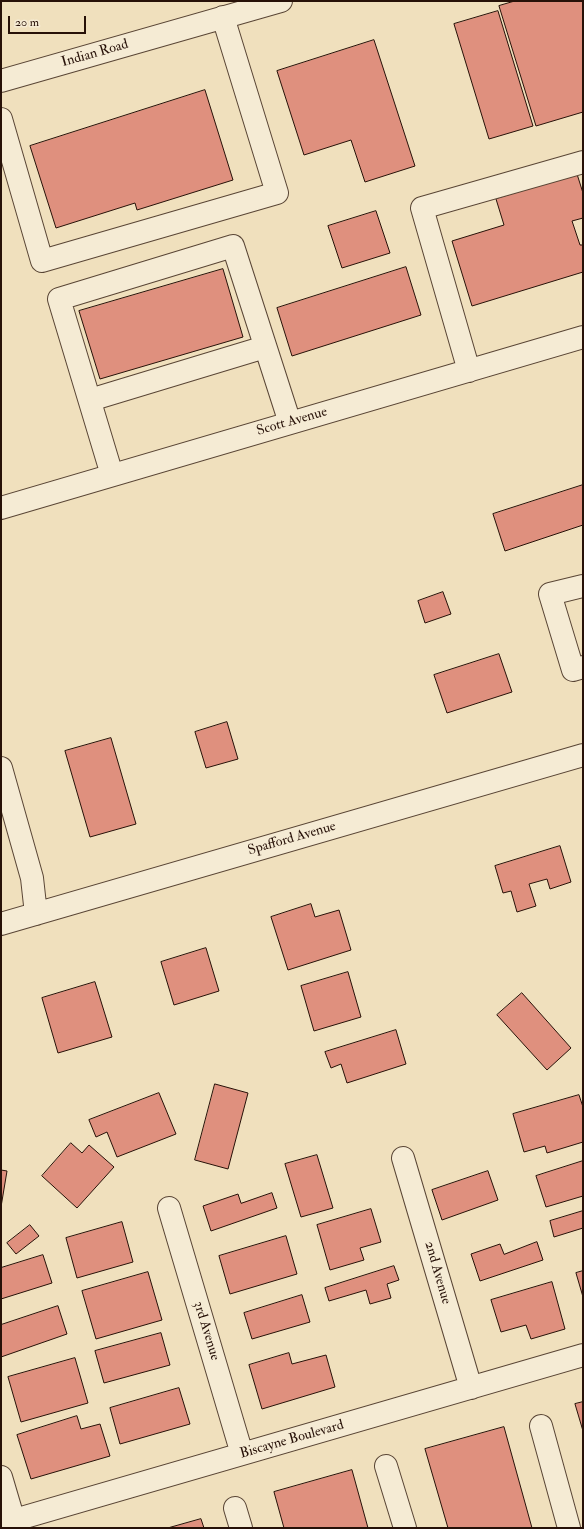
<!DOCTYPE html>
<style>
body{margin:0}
#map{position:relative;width:584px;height:1529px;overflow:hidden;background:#f0e0bd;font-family:"IM FELL Double Pica",serif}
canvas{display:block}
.frame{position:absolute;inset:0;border:2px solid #271108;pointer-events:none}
.scale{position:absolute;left:8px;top:16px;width:78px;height:18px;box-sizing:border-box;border:2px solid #271108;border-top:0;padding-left:5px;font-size:12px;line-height:14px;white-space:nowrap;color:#271108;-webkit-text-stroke:3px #f5ebd4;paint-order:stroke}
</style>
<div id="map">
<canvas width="584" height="1529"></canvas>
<div class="frame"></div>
<div class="scale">20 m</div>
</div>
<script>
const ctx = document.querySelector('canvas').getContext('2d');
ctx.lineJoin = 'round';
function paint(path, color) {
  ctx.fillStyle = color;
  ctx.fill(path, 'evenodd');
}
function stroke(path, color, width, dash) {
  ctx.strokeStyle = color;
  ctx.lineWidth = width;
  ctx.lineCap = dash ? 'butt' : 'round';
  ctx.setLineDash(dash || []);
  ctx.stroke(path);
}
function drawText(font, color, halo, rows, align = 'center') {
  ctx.font = font + ' "IM FELL Double Pica",serif';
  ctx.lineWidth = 3;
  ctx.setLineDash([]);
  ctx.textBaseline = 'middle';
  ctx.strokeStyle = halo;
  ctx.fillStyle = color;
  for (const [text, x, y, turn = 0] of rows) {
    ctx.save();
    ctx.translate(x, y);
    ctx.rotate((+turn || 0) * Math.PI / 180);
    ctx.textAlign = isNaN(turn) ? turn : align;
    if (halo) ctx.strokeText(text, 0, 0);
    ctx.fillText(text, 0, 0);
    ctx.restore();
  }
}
const building = new Path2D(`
 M 515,1 L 583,1 L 583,112 L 536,126 L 499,6 Z
 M 498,11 L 533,126 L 489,139 L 454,24 Z
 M 374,40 L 415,166 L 365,182 L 351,140 L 304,155 L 277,71 Z
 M 205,90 L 233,180 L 137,210 L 135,203 L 56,228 L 30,146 Z
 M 577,174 L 583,193 L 583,218 L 572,221 L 580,245 L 583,245 L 583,272 L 472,306 L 452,241 L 504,225 L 496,199 Z
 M 376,211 L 390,253 L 342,268 L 328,226 Z
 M 406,267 L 421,315 L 292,356 L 277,308 Z
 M 223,269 L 243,337 L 100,379 L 79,311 Z
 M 583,485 L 583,525 L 505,551 L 493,514 Z
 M 443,592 L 451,614 L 425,623 L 418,601 Z
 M 499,654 L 512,692 L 447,713 L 434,675 Z
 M 227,722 L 238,759 L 206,768 L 195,732 Z
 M 111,738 L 136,824 L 90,837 L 65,751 Z
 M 560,846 L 571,882 L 550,889 L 547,879 L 529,884 L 536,906 L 517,912 L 511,891 L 503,893 L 495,866 Z
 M 311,904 L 315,917 L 339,910 L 351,950 L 288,970 L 271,917 Z
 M 206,948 L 219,991 L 174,1005 L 161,962 Z
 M 348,972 L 361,1017 L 314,1031 L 301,986 Z
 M 95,982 L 112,1037 L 58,1053 L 42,998 Z
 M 522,993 L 571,1048 L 547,1070 L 497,1015 Z
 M 396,1030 L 406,1064 L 347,1083 L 341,1064 L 331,1068 L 325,1052 Z
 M 215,1084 L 248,1093 L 228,1169 L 195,1160 Z
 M 159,1093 L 176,1134 L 117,1157 L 107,1132 L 96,1137 L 89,1120 Z
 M 579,1095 L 583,1107 L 583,1142 L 547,1153 L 545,1146 L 524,1152 L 513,1114 Z
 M 71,1143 L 82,1153 L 89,1145 L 114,1167 L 77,1208 L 42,1176 Z
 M 317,1155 L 333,1208 L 301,1217 L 285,1164 Z
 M 583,1161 L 583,1196 L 546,1207 L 536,1176 Z
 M 1,1170 L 7,1171 L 1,1207 Z
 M 488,1171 L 498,1200 L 442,1220 L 432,1190 Z
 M 272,1193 L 277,1208 L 211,1231 L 203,1206 L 238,1194 L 241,1203 Z
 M 371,1209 L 381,1242 L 360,1248 L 364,1260 L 330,1270 L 317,1225 Z
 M 583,1211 L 583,1228 L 554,1237 L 550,1221 Z
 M 122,1222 L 133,1262 L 77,1278 L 66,1238 Z
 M 30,1225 L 39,1236 L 16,1254 L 7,1243 Z
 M 286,1236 L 297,1274 L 230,1294 L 219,1256 Z
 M 537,1242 L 543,1260 L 480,1281 L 471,1254 L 500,1244 L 504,1254 Z
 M 43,1255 L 52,1283 L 1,1299 L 1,1268 Z
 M 394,1266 L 399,1280 L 387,1284 L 391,1298 L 370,1304 L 366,1290 L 329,1301 L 325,1288 Z
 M 583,1271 L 583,1297 L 576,1273 Z
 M 148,1272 L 162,1320 L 96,1339 L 82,1291 Z
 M 552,1282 L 565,1329 L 531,1339 L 526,1325 L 501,1332 L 491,1300 Z
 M 302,1295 L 310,1322 L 252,1339 L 244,1313 Z
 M 58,1306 L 67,1334 L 1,1357 L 1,1325 Z
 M 161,1333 L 170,1365 L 104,1383 L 95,1351 Z
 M 289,1353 L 292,1364 L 326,1355 L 335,1387 L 262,1409 L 249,1365 Z
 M 75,1358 L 88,1403 L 21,1422 L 8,1377 Z
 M 179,1388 L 190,1424 L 120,1444 L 110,1408 Z
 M 583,1402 L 583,1431 L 575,1404 Z
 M 77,1416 L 81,1429 L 100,1424 L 110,1456 L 31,1479 L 17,1435 Z
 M 504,1427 L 532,1528 L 448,1528 L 425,1449 Z
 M 352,1470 L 368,1528 L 284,1528 L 274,1492 Z
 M 201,1519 L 204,1528 L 168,1528 Z`);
paint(building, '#df907e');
stroke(building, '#271108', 1);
const minor = new Path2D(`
 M 1,81 L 281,1
 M 1,119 L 42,261 L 277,193 L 223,17
 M 469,371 L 422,208 L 583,162
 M 90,400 L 265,347
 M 112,475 L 59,299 L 233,246 L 290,423
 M 1,508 L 583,337
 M 583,586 L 550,594 L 573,670 L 583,667
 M 1,768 L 32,878 L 36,914
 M 1,924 L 583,755
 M 403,1158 L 471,1388
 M 169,1208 L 242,1454
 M 541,1426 L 569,1528
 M 386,1466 L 405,1528
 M 1,1477 L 14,1521
 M 235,1508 L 241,1528
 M 1,1524 L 583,1355`);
stroke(minor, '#594535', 24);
stroke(minor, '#f5ebd4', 22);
drawText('14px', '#271108', '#f5ebd4', [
 ["Indian Road",95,54,-16],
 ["Scott Avenue",292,422,-16],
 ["Spafford Avenue",292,839,-16],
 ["2nd Avenue",437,1273,74],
 ["3rd Avenue",206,1331,73],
 ["Biscayne Boulevard",292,1440,-16]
]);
</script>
